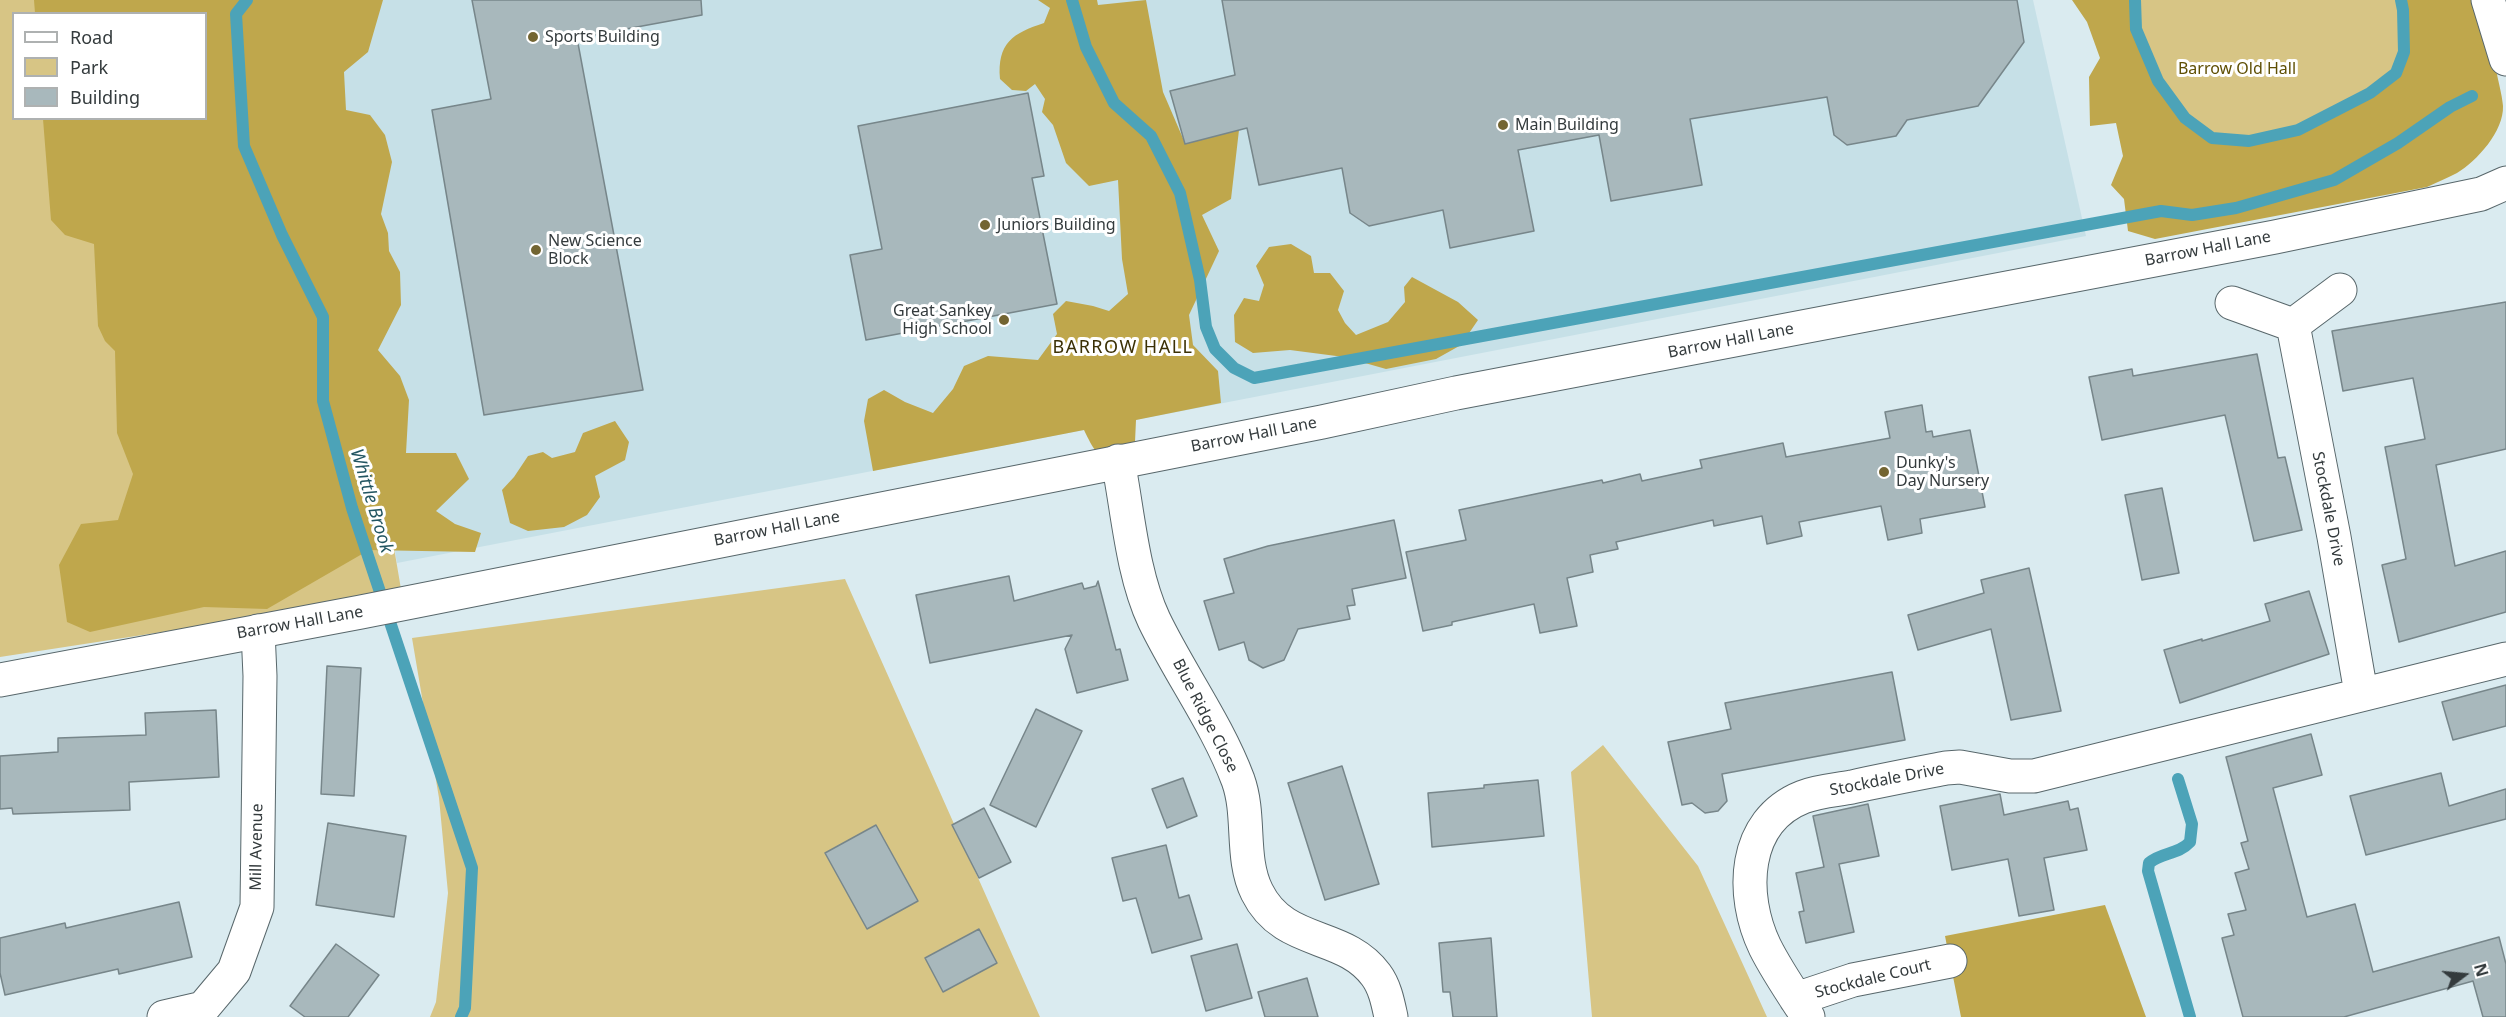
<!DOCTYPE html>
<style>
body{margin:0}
#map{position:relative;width:2506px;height:1017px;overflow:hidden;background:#daebf0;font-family:"Noto Sans",sans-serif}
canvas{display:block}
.legend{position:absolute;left:12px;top:12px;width:195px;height:108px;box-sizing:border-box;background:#fff;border:2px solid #aeb1b1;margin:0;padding:8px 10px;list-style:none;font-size:18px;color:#343b3d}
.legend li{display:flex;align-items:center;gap:12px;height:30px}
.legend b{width:30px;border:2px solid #aeb1b1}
.north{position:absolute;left:2434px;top:945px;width:60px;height:60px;-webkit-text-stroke:4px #fff;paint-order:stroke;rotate:74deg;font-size:16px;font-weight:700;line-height:24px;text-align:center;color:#343b3d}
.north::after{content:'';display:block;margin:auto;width:21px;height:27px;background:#343b3d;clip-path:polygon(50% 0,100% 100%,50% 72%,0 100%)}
</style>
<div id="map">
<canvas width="2506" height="1017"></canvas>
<ul class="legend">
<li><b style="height:8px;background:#fff"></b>Road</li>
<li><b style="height:16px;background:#d7c585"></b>Park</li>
<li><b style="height:16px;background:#a8b8bc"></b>Building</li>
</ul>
<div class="north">N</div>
</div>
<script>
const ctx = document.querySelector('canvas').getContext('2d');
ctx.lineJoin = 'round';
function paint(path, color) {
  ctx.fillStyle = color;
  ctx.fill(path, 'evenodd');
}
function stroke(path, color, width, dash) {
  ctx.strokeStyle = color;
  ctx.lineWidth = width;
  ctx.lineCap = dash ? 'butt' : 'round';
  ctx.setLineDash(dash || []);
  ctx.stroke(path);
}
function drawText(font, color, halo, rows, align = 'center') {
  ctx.font = font + ' "Noto Sans",sans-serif';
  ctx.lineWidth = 6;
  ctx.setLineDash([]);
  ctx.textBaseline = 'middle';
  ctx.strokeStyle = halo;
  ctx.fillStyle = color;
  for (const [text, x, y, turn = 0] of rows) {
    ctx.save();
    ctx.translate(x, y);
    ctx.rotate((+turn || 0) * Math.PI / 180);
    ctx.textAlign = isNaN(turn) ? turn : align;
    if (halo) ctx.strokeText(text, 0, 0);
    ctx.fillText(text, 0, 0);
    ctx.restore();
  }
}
paint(new Path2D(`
 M 310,0 L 2033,0 L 2086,236 L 397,563 L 305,24 Z`), '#c6e0e7');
paint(new Path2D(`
 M 0,0 L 310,0 L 305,24 L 402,595 L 0,657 ZM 14,14 L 206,14 L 206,118 L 14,118 Z
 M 2135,0 L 2401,0 L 2403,10 L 2404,52 L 2396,73 L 2370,93 L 2298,130 L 2249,141 L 2212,138 L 2185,118 L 2158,81 L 2136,29 Z
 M 845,579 L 1040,1017 L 430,1017 L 436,1002 L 448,893 L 439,798 L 412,638 Z
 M 1603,745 L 1698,866 L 1767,1017 L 1592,1017 L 1571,772 Z`), '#d7c585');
paint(new Path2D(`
 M 34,0 L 383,0 L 368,52 L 344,72 L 346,110 L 370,115 L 385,135 L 392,162 L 381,214 L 388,233 L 389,251 L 400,272 L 401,305 L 378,350 L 400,376 L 409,400 L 406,453 L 456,453 L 469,479 L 436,511 L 455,524 L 481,533 L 475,552 L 369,550 L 267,609 L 204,607 L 90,632 L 67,622 L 59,565 L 81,524 L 118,520 L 133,474 L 117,433 L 115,351 L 105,341 L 98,326 L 94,244 L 65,235 L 51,220 L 43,119 L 206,118 L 206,14 L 35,13 Z
 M 1038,0 L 1097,0 L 1098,5 L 1146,0 L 1163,92 L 1185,143 L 1239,130 L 1231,199 L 1202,215 L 1219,251 L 1189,315 L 1193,345 L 1218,371 L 1221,403 L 1136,420 L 1135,442 L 1126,454 C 1095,456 1097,456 1084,430 L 873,471 L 864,421 L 868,399 L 884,390 L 905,402 L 933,413 L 953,389 L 964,366 L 988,356 L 1038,360 L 1057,334 L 1053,314 L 1066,301 L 1093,306 L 1109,311 L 1128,294 L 1122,259 L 1118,180 L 1089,186 L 1066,163 L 1053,125 L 1042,112 L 1045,99 L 1035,84 L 1026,91 L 1012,90 L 1000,79 C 997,43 1013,33 1044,23 L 1050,8 Z
 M 2072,0 L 2135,0 L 2136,29 L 2158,81 L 2185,118 L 2212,138 L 2249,141 L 2298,130 L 2370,93 L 2396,73 L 2404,52 L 2403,10 L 2401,0 L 2472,0 C 2486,20 2492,45 2496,69 C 2498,81 2502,94 2503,106 C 2504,131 2477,161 2457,173 C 2448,178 2437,182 2427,187 L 2155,239 L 2128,231 L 2124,199 L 2111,185 L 2123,156 L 2116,123 L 2090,126 L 2089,77 L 2100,58 L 2087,22 Z
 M 1291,244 L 1311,256 L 1314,273 L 1330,273 L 1344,291 L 1338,310 L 1345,323 L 1356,335 L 1388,322 L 1405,302 L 1404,287 L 1412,277 L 1458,302 L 1478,320 L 1461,345 L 1436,359 L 1386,369 L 1344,357 L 1290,350 L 1253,353 L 1235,342 L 1234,315 L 1244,298 L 1259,301 L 1264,285 L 1256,266 L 1269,247 Z
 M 615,421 L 629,442 L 625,460 L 595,476 L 600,497 L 587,515 L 564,527 L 528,531 L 510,523 L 502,490 L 514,477 L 528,456 L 543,452 L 552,458 L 575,452 L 583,433 Z
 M 2105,905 L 2146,1017 L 1961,1017 L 1945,936 Z`), '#bfa74c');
stroke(new Path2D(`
 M 247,0 L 236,14 L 244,146 L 282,235 L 323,317 L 323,401 L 352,508 L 472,868 L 465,1008 L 461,1017
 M 1072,0 L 1086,47 L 1114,103 L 1151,136 L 1180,193 L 1200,280 L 1206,327 L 1215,349 L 1234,368 L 1254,378 L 2161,211 L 2192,215 L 2236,208 L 2334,180 L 2398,143 L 2450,107 L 2472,96
 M 2135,0 L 2136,29 L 2158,81 L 2185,118 L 2212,138 L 2249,141 L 2298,130 L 2370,93 L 2396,73 L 2404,52 L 2403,10 L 2401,0
 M 2178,779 L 2192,824 L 2190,842 C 2178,855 2161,852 2149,863 L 2148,871 L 2190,1017`), '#4ca3b8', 12);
const building = new Path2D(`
 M 472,0 L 701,0 L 702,15 L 577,38 L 643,390 L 484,415 L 432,110 L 491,99 Z
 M 1222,0 L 2017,0 L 2024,42 L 1978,106 L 1907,120 L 1896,136 L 1847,145 L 1834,135 L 1827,97 L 1690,119 L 1702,185 L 1611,201 L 1599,135 L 1518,150 L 1534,231 L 1450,248 L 1443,210 L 1369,226 L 1350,213 L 1342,168 L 1259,185 L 1247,128 L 1185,144 L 1170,91 L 1235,75 Z
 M 1028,93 L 1044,176 L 1032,178 L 1057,304 L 866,340 L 850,255 L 882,249 L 858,126 Z
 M 2506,302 L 2506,449 L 2436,465 L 2455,566 L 2506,551 L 2506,612 L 2399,642 L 2382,565 L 2406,559 L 2385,447 L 2425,439 L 2413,378 L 2343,391 L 2332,331 Z
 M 2257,354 L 2278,458 L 2285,457 L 2302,530 L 2254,541 L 2225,415 L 2102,440 L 2089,377 L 2132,369 L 2133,376 Z
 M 1922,405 L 1926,432 L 1932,431 L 1933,437 L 1970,430 L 1985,507 L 1920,519 L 1922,533 L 1888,540 L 1881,506 L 1799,522 L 1802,536 L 1767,544 L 1762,516 L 1714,526 L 1713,520 L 1616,542 L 1618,549 L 1590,555 L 1593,572 L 1567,578 L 1577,626 L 1540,633 L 1534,604 L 1452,622 L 1452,625 L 1423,631 L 1406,552 L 1466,540 L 1459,510 L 1602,480 L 1603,483 L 1640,474 L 1642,481 L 1702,468 L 1700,460 L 1783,443 L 1786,457 L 1890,438 L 1885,412 Z
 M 2162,488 L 2179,573 L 2142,580 L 2125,495 Z
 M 1394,520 L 1406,578 L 1352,589 L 1355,605 L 1347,606 L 1350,619 L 1298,629 L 1284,660 L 1263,668 L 1249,660 L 1244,642 L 1219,650 L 1204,601 L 1234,593 L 1224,559 L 1268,546 Z
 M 2029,568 L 2061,711 L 2011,720 L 1991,629 L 1918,650 L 1908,615 L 1984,593 L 1981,580 Z
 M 1009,576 L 1014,601 L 1082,583 L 1084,589 L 1096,586 L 1098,581 L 1116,650 L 1120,649 L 1128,680 L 1077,693 L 1065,649 L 1072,635 L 930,663 L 916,595 Z
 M 2309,591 L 2329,654 L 2180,703 L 2164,650 L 2202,639 L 2202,641 L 2270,621 L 2265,604 Z
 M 327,666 L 361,668 L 354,796 L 321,794 Z
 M 1892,672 L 1905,740 L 1722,774 L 1727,801 L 1718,811 L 1705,813 L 1692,803 L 1682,805 L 1668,742 L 1731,729 L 1725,703 Z
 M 2506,685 L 2506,726 L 2453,740 L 2442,702 Z
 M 1036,709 L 1082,731 L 1036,827 L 990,805 Z
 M 216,710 L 219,777 L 129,782 L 130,810 L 13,814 L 12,808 L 0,809 L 0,756 L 58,752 L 58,738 L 146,735 L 145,713 Z
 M 2311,734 L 2322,775 L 2273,788 L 2307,917 L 2355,904 L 2373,972 L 2499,937 L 2506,964 L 2506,1017 L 2483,1017 L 2473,981 L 2344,1017 L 2243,1017 L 2222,938 L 2234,935 L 2228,914 L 2246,910 L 2235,873 L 2249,869 L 2241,843 L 2248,841 L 2226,757 Z
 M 1342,766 L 1379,884 L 1325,900 L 1288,783 Z
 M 2441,773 L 2449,806 L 2506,789 L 2506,819 L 2366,855 L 2350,796 Z
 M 1183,778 L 1197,816 L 1167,828 L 1152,789 Z
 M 1538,780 L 1544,836 L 1432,847 L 1428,793 L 1484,788 L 1484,785 Z
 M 2000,794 L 2004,815 L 2068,801 L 2070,810 L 2078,808 L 2087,850 L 2044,858 L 2054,910 L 2019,916 L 2008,859 L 1952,870 L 1940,806 Z
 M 1868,804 L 1879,856 L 1839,864 L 1854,932 L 1806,943 L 1799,912 L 1804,911 L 1796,873 L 1824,867 L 1813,816 Z
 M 984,808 L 1011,862 L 979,878 L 952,825 Z
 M 328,823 L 406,836 L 394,917 L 316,905 Z
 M 876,825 L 918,901 L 867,929 L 825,853 Z
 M 1166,845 L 1179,898 L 1189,895 L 1202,939 L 1152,953 L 1136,898 L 1123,901 L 1112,858 Z
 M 179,902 L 192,957 L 119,974 L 118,969 L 5,995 L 0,973 L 0,938 L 65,923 L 66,928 Z
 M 979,929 L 997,963 L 943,992 L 925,958 Z
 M 1491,938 L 1497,1017 L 1453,1017 L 1450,992 L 1443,992 L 1439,943 Z
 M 336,944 L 379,975 L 348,1017 L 305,1017 L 290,1006 Z
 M 1237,944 L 1252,998 L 1206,1011 L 1191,956 Z
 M 1307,978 L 1318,1017 L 1265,1017 L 1258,992 Z`);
paint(building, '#a8b8bc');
stroke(building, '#77868a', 1.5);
const minor = new Path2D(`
 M 2488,0 L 2506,59
 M 2232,303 L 2293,325 L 2340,290
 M 2293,325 L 2334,537 L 2361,693
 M 1118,461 C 1128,512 1132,573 1154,620 C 1180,674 1217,724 1238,780 C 1251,816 1240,858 1257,892 C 1284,947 1344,931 1376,975 C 1385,987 1388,1003 1391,1017
 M 1796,999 L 1853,980 L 1950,961
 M 164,1017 L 203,1008 L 234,971 L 257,907 L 260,676 L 258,631
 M 1808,1017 C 1793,994 1777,971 1765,947 C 1740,895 1742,821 1803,797 C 1818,791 1836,790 1852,787 C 1883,780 1915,774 1946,768 L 1960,767 L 2010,776 L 2034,776 L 2506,659`);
const tertiary = new Path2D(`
 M 0,680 L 361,612 L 1322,422 L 1456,393 L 2275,237 L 2481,194 L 2506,183`);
stroke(minor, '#58676b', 35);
stroke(tertiary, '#58676b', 35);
stroke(minor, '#fff', 33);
stroke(tertiary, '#fff', 33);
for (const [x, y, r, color] of [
 [533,37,6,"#736532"],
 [1503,125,6,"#736532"],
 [985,225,6,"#736532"],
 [536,250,6,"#736532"],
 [1004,320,6,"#736532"],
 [1884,472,6,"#736532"]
]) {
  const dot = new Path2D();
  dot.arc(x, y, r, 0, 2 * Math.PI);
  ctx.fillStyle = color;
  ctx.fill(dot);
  stroke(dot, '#fff', 2);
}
drawText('16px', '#343b3d', '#fff', [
 ["Sports Building",545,37],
 ["Main Building",1515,125],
 ["Juniors Building",997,225],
 ["New Science",548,241],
 ["Block",548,259],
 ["Great Sankey",992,311,"right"],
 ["High School",992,329,"right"],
 ["Dunky's",1896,463],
 ["Day Nursery",1896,481]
], 'left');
drawText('16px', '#5f4f04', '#fff', [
 ["Barrow Old Hall",2237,69]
]);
drawText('16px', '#343b3d', '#fff', [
 ["Barrow Hall Lane",2208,249,-11],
 ["Barrow Hall Lane",1731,341,-11],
 ["Barrow Hall Lane",1254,435,-11],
 ["Stockdale Drive",2328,509,79],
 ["Barrow Hall Lane",777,529,-11],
 ["Barrow Hall Lane",300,623,-10],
 ["Blue Ridge Close",1205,716,63],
 ["Stockdale Drive",1887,780,-11],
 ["Mill Avenue",257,847,-89],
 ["Stockdale Court",1873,979,-14]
]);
ctx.letterSpacing = '1.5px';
drawText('18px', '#3b3005', '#fff', [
 ["BARROW HALL",1123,348]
]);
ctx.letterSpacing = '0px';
drawText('italic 18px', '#225561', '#fff', [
 ["Whittle Brook",371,501,73]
]);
</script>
